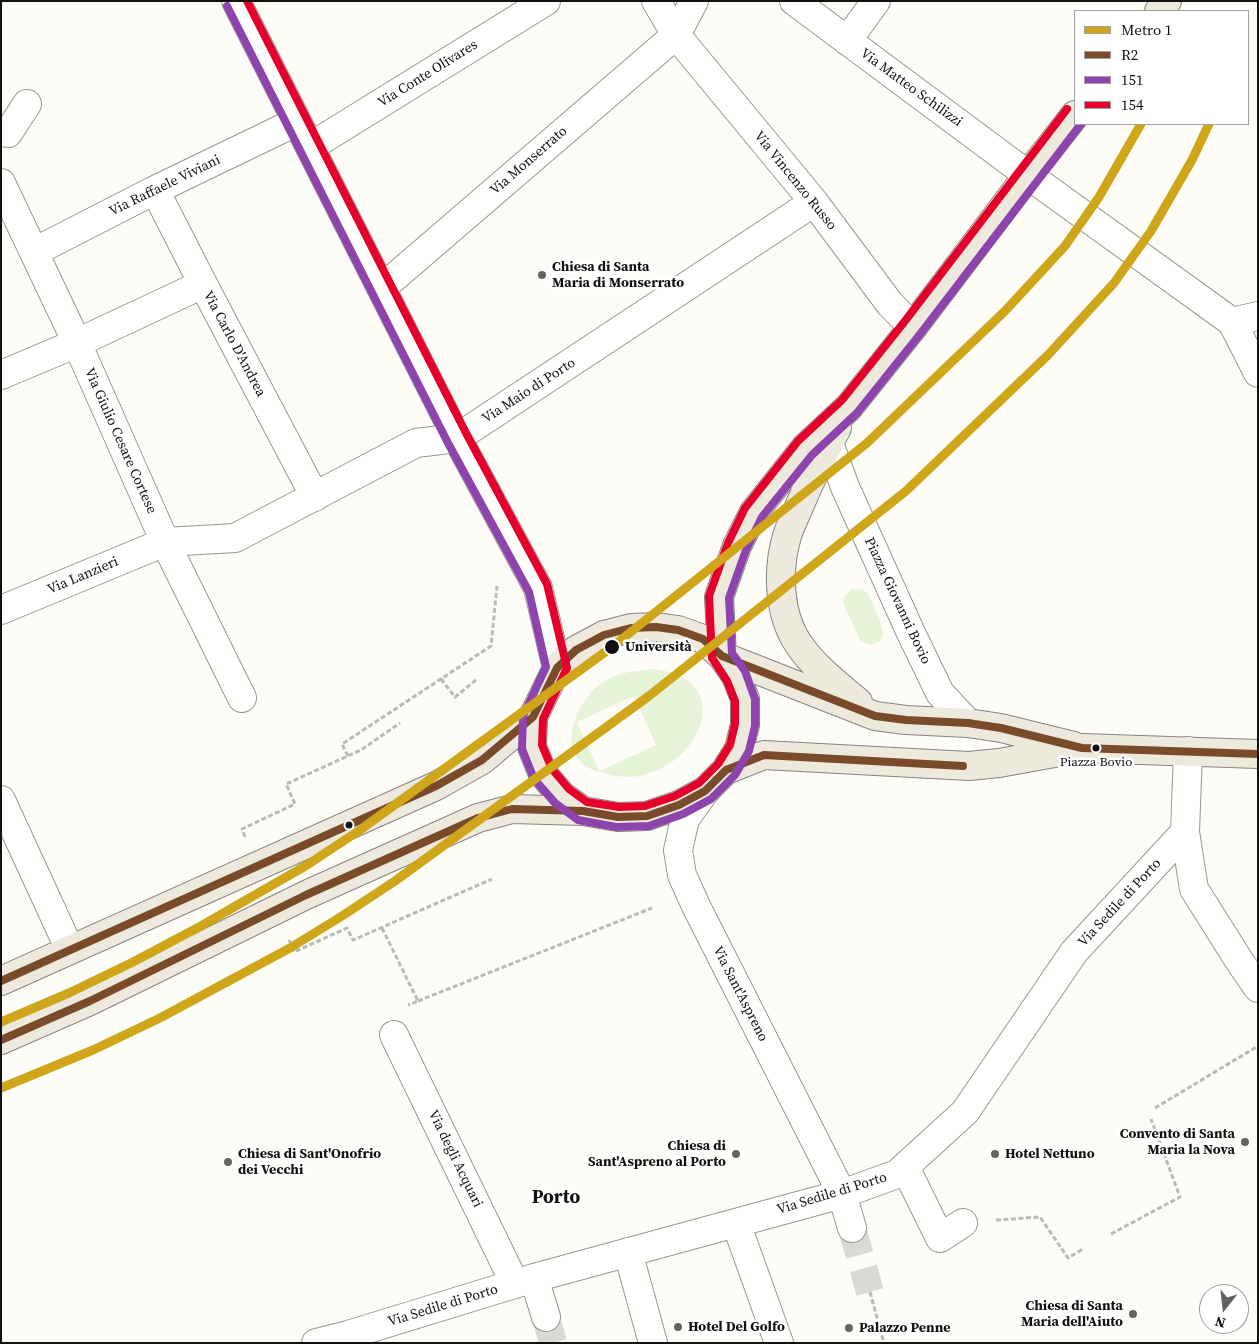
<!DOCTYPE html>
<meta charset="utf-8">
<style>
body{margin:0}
#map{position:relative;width:1259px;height:1344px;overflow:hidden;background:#fdfcf7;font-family:"Source Serif 4",serif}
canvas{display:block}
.frame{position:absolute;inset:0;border:2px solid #111;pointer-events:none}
.legend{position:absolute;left:1074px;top:10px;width:175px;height:115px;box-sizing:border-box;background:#fff;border:1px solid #a0a0a0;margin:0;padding:6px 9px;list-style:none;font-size:15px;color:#111}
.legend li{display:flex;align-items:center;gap:10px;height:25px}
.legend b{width:25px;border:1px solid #a0a0a0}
.north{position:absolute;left:1199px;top:1284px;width:50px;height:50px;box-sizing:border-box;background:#fff;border:1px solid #a0a0a0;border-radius:50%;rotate:196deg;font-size:14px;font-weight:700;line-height:20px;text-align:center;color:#111}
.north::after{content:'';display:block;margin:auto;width:18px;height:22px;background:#646362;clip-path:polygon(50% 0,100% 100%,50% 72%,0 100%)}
</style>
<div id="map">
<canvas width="1259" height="1344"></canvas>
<div class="frame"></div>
<ul class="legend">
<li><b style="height:6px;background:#cfa519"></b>Metro 1</li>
<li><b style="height:6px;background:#7a4b2a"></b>R2</li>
<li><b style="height:6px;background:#8e44ad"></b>151</li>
<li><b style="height:6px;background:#e4002b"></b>154</li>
</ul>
<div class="north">N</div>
</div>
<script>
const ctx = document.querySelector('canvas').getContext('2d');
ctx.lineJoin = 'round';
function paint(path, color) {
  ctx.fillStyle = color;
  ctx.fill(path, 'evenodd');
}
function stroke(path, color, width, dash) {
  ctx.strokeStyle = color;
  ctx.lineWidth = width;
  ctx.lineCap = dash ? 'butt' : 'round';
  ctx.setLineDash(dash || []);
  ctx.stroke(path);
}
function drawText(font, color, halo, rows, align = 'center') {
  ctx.font = font + ' "Source Serif 4",serif';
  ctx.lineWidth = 5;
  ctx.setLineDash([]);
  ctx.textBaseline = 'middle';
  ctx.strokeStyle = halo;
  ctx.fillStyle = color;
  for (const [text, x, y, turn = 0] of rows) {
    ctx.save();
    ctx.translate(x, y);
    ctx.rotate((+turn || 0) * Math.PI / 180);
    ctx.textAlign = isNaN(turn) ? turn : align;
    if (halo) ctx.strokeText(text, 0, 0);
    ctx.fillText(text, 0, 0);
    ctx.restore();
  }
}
paint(new Path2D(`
 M 852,589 C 857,589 863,588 867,593 C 871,597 883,627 883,633 C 883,646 868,647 860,640 L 843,603 L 844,597 Z
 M 654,669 C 736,679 702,761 644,775 C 628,779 611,776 596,771 C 553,756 575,704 600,684 C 615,672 636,671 654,669 ZM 634,696 L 656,745 L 599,771 L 577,722 Z`), '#e7f3d7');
stroke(new Path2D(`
 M 852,1228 L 870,1292
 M 546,1317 L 553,1343`), '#dad9d4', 28, [28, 14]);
const minor = new Path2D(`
 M 236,1 L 457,438 L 538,588 L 557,668
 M 656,1 L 676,35 L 814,202 L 890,304 L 913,327
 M 794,1 L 1028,175 L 1232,322 L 1258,373
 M 847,41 L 876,1
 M 1,132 L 8,133 L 27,104
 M 310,147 L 546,1
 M 1,183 L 77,343 L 165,542 L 242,698
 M 155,190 L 203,284 L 315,497
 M 34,252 L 155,190 L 296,122
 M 382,288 L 676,35 L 694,1
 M 1232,322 L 1258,316
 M 1,375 L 77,343 L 203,284
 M 829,443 L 845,487 L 911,633 L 940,693 L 968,723
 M 1,610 L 165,542 L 235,538 L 416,443 L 457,438 L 814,202
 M 705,791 L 685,819 L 678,850 L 682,875 L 696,906 L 842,1194 L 852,1228
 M 1,800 L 70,950
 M 1185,832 L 1194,889 L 1240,962 L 1258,988
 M 394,1035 L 515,1284
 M 905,1167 L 940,1238 L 963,1223
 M 736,1223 L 779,1343
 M 628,1252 L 653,1343
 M 534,1278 L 546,1317
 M 316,1343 L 348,1335 L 534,1278 L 842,1194 L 897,1174 L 965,1112 L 1074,952 L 1185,832 L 1188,751`);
const major = new Path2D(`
 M 1159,11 L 1167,1
 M 837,428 C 823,454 810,480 799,507 C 795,516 790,526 787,536 C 777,570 778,616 800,646 C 815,668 838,685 858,702
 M 722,656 L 719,597 L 737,546 L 754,512 L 805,448 L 849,407 L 913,327 L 1028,175 L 1075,115
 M 722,656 L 875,716 L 906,720 L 968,723 L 1001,728 L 1074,746
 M 726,770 L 764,755 L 969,766 L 999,763 L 1082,748 L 1258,754
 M 1,981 L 436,786 L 482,760 L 533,717
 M 1,1040 L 90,1001 L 306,895 L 478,818 L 512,809 L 583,811 L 618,817 L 647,816 L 679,805 L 705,791 L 726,770 L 739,749 L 745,725 L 745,699 L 736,676 L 722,656 L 703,639 L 678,630 L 656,627 L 631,628 L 604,635 L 576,650 L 557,668 L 533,717 L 532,747 L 543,774 L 562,796 L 583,811`);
stroke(minor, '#979795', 30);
stroke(major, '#858482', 30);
stroke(new Path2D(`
 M 441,679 L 455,697 L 476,680
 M 348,756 L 342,744 L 491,646 L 497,586
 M 245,837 L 242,829 L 295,804 L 286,784 L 361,750 L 400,723
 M 382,928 L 418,1001 L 408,1005
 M 289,940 L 294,952 L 347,928 L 353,940 L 492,879
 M 418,1001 L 652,908
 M 1155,1108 L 1258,1046
 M 996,1220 L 1040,1217 L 1068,1258 L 1083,1249
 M 1111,1234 L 1180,1197 L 1151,1119
 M 870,1292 L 884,1343`), '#b9b9b8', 3, [5, 2.5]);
stroke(minor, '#fffffe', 28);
stroke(major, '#ede9dc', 28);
stroke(new Path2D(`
 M 1,981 L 436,786 L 482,760 L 533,717 L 557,668 L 576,650 L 604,635 L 631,628 L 656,627 L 678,630 L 703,639 L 722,656 L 875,716 L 906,720 L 968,723 L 1001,728 L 1082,748 L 1258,754
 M 1,1040 L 90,1001 L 306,895 L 478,818 L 512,809 L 583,811 L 618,817 L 647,816 L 679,805 L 705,791 L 726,770 L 764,755 L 963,766`), '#7a4b2a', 8);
stroke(new Path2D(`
 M 227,6 L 448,443 L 529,592 L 546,667 L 523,716 L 522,749 L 534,779 L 555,803 L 578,820 L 616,827 L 649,826 L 683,814 L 711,799 L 735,775 L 749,751 L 755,726 L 755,699 L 745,671 L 732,653 L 729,598 L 746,550 L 762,517 L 812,455 L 857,413 L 921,333 L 1081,124`), '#8e44ad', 8);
stroke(new Path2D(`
 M 247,1 L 466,433 L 547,584 L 567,668 L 543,719 L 542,745 L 552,769 L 569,789 L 587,802 L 619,807 L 645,806 L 675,796 L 699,783 L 718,764 L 730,745 L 735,724 L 735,701 L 727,681 L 712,658 L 709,596 L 728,543 L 745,508 L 798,441 L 842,400 L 905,321 L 1067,109`), '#e4002b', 8);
stroke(new Path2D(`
 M 1,1022 L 69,993 L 133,962 L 201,926 L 307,865 L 360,830 L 612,647 L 867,443 L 1005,311 L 1065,246 L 1099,197 L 1141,124
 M 1,1088 L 93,1050 L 160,1018 L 290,948 L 342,916 L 395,881 L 649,696 L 906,491 L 1048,355 L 1114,283 L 1151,231 L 1192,160 L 1209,124`), '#cfa519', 9);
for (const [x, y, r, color] of [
 [542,275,5,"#646362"],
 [612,647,8,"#111"],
 [1096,748,4.5,"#111"],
 [349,825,4.5,"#111"],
 [1245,1142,5,"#646362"],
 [736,1154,5,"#646362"],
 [995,1154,5,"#646362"],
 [228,1162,5,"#646362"],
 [1133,1314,5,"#646362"],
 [678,1327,5,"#646362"],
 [849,1328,5,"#646362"]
]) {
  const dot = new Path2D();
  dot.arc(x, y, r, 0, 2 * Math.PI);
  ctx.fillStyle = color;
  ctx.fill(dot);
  stroke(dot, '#fff', 2);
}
drawText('13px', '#111', '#fff', [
 ["Piazza Bovio",1096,763]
]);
drawText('14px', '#111', '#fff', [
 ["Via Conte Olivares",428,74,-32],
 ["Via Matteo Schilizzi",911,88,36],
 ["Via Monserrato",529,161,-41],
 ["Via Vincenzo Russo",795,181,51],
 ["Via Raffaele Viviani",165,186,-26],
 ["Via Carlo D'Andrea",234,344,62],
 ["Via Maio di Porto",529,391,-33],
 ["Via Giulio Cesare Cortese",120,441,66],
 ["Via Lanzieri",83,576,-23],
 ["Piazza Giovanni Bovio",897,601,65],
 ["Via Sedile di Porto",1120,903,-47],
 ["Via Sant'Aspreno",740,994,63],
 ["Via degli Acquari",455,1159,64],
 ["Via Sedile di Porto",832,1194,-17],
 ["Via Sedile di Porto",443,1306,-17]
]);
drawText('bold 14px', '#111', '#fff', [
 ["Chiesa di Santa",552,267],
 ["Maria di Monserrato",552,283],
 ["Convento di Santa",1235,1134,"right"],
 ["Maria la Nova",1235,1150,"right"],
 ["Chiesa di",726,1146,"right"],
 ["Sant'Aspreno al Porto",726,1162,"right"],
 ["Chiesa di Sant'Onofrio",238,1154],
 ["dei Vecchi",238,1170],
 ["Hotel Nettuno",1005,1154],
 ["Chiesa di Santa",1123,1306,"right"],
 ["Maria dell'Aiuto",1123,1322,"right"],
 ["Hotel Del Golfo",688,1327],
 ["Palazzo Penne",859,1328]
], 'left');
drawText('bold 14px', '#111', '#fff', [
 ["Università",625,647]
], 'left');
drawText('bold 19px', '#111', '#fff', [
 ["Porto",556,1198]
]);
</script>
